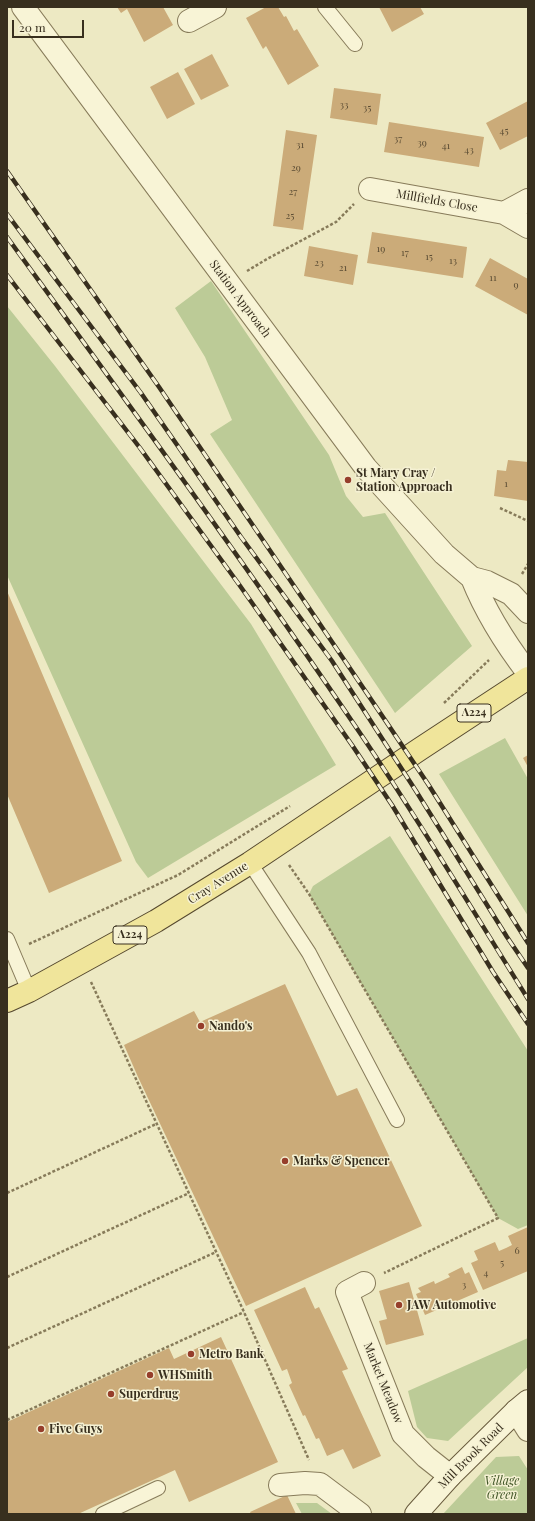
<!DOCTYPE html>
<style>
body{margin:0}
#map{position:relative;width:535px;height:1521px;overflow:hidden;background:#ede9c3;font-family:"Playfair Display",serif}
canvas{display:block}
.frame{position:absolute;inset:0;border:8px solid #382f1e;pointer-events:none}
.scale{position:absolute;left:12px;top:20px;width:72px;height:18px;box-sizing:border-box;border:2px solid #382f1e;border-top:0;padding-left:5px;font-size:12px;line-height:14px;white-space:nowrap;color:#382f1e;-webkit-text-stroke:3px #f5f1d3;paint-order:stroke}
</style>
<div id="map">
<canvas width="535" height="1521"></canvas>
<div class="frame"></div>
<div class="scale">20 m</div>
</div>
<script>
const ctx = document.querySelector('canvas').getContext('2d');
ctx.lineJoin = 'round';
function paint(path, color) {
  ctx.fillStyle = color;
  ctx.fill(path, 'evenodd');
}
function stroke(path, color, width, dash) {
  ctx.strokeStyle = color;
  ctx.lineWidth = width;
  ctx.lineCap = dash ? 'butt' : 'round';
  ctx.setLineDash(dash || []);
  ctx.stroke(path);
}
function drawText(font, color, halo, rows, align = 'center') {
  ctx.font = font + ' "Playfair Display",serif';
  ctx.lineWidth = 3;
  ctx.setLineDash([]);
  ctx.textBaseline = 'middle';
  ctx.strokeStyle = halo;
  ctx.fillStyle = color;
  for (const [text, x, y, turn = 0] of rows) {
    ctx.save();
    ctx.translate(x, y);
    ctx.rotate((+turn || 0) * Math.PI / 180);
    ctx.textAlign = isNaN(turn) ? turn : align;
    if (halo) ctx.strokeText(text, 0, 0);
    ctx.fillText(text, 0, 0);
    ctx.restore();
  }
}
paint(new Path2D(`
 M 211,281 L 329,455 L 346,496 L 363,517 L 385,513 L 472,646 L 395,713 L 210,434 L 232,420 L 205,357 L 175,308 Z
 M 7,306 L 55,366 L 251,624 L 336,765 L 148,878 L 136,862 L 7,575 Z
 M 505,738 L 528,779 L 528,916 L 439,774 Z
 M 390,836 L 528,1051 L 528,1225 L 518,1229 L 498,1218 L 309,894 L 313,886 Z
 M 528,1338 L 528,1367 L 448,1441 L 427,1438 L 417,1427 L 408,1391 Z
 M 519,1456 L 528,1470 L 528,1514 L 443,1514 L 496,1457 Z
 M 296,1503 L 317,1503 L 332,1514 L 302,1514 Z`), '#bccb97');
paint(new Path2D(`
 M 117,7 L 163,7 L 173,25 L 144,42 L 127,9 L 121,13 Z
 M 266,7 L 278,7 L 284,17 L 286,16 L 294,31 L 297,29 L 319,66 L 288,85 L 266,46 L 263,49 L 246,18 Z
 M 379,7 L 420,7 L 424,14 L 392,32 Z
 M 212,54 L 229,86 L 201,100 L 184,69 Z
 M 178,72 L 195,104 L 167,119 L 150,87 Z
 M 334,88 L 381,94 L 377,125 L 330,118 Z
 M 528,101 L 528,136 L 500,150 L 486,123 Z
 M 389,122 L 484,137 L 479,167 L 384,152 Z
 M 286,130 L 317,135 L 303,230 L 273,226 Z
 M 372,232 L 467,247 L 463,278 L 367,263 Z
 M 309,246 L 358,255 L 353,285 L 304,276 Z
 M 490,258 L 528,279 L 528,315 L 475,286 Z
 M 508,460 L 528,462 L 528,501 L 494,496 L 497,470 L 506,471 Z
 M 7,591 L 122,861 L 49,893 L 7,794 Z
 M 528,755 L 528,767 L 523,758 Z
 M 285,984 L 337,1096 L 357,1088 L 422,1226 L 246,1306 L 138,1077 L 124,1045 L 194,1011 L 200,1022 Z
 M 528,1227 L 528,1271 L 483,1290 L 471,1263 L 478,1260 L 474,1251 L 495,1242 L 499,1251 L 506,1248 L 512,1245 L 508,1236 Z
 M 462,1267 L 465,1274 L 469,1272 L 478,1292 L 425,1315 L 416,1294 L 421,1292 L 418,1288 L 434,1281 L 435,1284 L 450,1277 L 448,1274 Z
 M 409,1282 L 424,1335 L 386,1345 L 379,1321 L 387,1319 L 379,1291 Z
 M 305,1287 L 315,1309 L 319,1307 L 348,1369 L 342,1371 L 381,1456 L 353,1469 L 343,1449 L 327,1456 L 319,1438 L 316,1439 L 305,1415 L 303,1416 L 289,1385 L 292,1383 L 287,1369 L 282,1371 L 254,1310 Z
 M 221,1337 L 278,1462 L 189,1502 L 175,1470 L 78,1514 L 7,1514 L 7,1422 L 169,1348 L 174,1359 Z
 M 287,1495 L 296,1514 L 251,1514 L 250,1512 Z`), '#cbab79');
const service = new Path2D(`
 M 325,7 L 355,44
 M 250,863 L 309,953 L 397,1120
 M 7,939 L 29,991
 M 103,1514 L 158,1488`);
const minor = new Path2D(`
 M 23,7 L 366,468 L 444,554 L 472,578 L 487,582 L 511,594 L 528,612
 M 189,21 L 215,7
 M 370,189 L 504,213 L 528,227
 M 504,213 L 528,200
 M 472,578 C 486,613 505,643 528,673
 M 364,1283 L 347,1292 L 403,1434 L 426,1457 L 450,1476
 M 516,1411 L 528,1430
 M 280,1485 L 305,1483 L 320,1484 L 360,1514`);
const secondary = new Path2D(`
 M 416,1514 L 450,1476 L 516,1411 L 528,1401`);
const primary = new Path2D(`
 M 7,1001 L 29,991 L 156,921 L 250,863 L 420,749 L 528,678`);
stroke(service, '#877b5a', 16);
stroke(minor, '#877b5a', 24);
stroke(secondary, '#695b3d', 24);
stroke(primary, '#55482e', 24);
stroke(new Path2D(`
 M 247,271 L 267,259 L 336,222 L 354,204
 M 500,508 L 528,521
 M 522,574 L 528,564
 M 444,703 L 489,660
 M 289,865 L 309,894 L 498,1218 L 384,1273
 M 29,944 L 178,875 L 290,806
 M 91,982 L 244,1312 L 309,1460
 M 7,1193 L 156,1124
 M 7,1277 L 189,1193
 M 7,1348 L 216,1252
 M 7,1420 L 244,1312`), '#877b5a', 2.5, [3, 2]);
stroke(service, '#f8f4d6', 14);
stroke(minor, '#f8f4d6', 22);
stroke(secondary, '#f8f4d6', 22);
stroke(primary, '#f0e59b', 22);
const rail = new Path2D(`
 M 7,171 L 159,387 L 385,720 L 428,784 L 528,943
 M 7,214 L 141,393 L 241,537 L 332,661 L 416,791 L 507,937 L 528,968
 M 7,237 C 127,402 248,567 362,736 C 420,822 473,911 528,999
 M 7,275 L 140,448 L 238,583 L 352,745 L 392,805 L 493,972 L 528,1024`);
stroke(rail, '#382f1e', 4.5);
stroke(rail, '#f5f1d3', 3, [9]);
for (const [x, y, r, color] of [
 [348,480,4,"#963e2b"],
 [201,1026,4,"#963e2b"],
 [285,1161,4,"#963e2b"],
 [399,1305,4,"#963e2b"],
 [191,1354,4,"#963e2b"],
 [150,1375,4,"#963e2b"],
 [111,1394,4,"#963e2b"],
 [41,1429,4,"#963e2b"]
]) {
  const dot = new Path2D();
  dot.arc(x, y, r, 0, 2 * Math.PI);
  ctx.fillStyle = color;
  ctx.fill(dot);
  stroke(dot, '#f5f1d3', 1.5);
}
drawText('10px', '#5d4e35', null, [
 ["33",344,105],
 ["35",367,108],
 ["45",504,131],
 ["37",398,139],
 ["39",422,143],
 ["31",300,145],
 ["41",446,146],
 ["43",469,150],
 ["29",296,168],
 ["27",293,192],
 ["25",290,216],
 ["19",381,249],
 ["17",405,253],
 ["15",429,257],
 ["13",453,261],
 ["23",319,263],
 ["21",343,268],
 ["11",493,278],
 ["9",516,285],
 ["1",506,484],
 ["6",517,1251],
 ["5",502,1263],
 ["4",486,1273],
 ["3",464,1285]
]);
for (const [x, y, w] of [
 [474,713,34],
 [130,935,34]
]) {
  const box = new Path2D();
  box.roundRect(x - w / 2, y - 9, w, 18, 3);
  ctx.fillStyle = '#f5f1d3';
  ctx.fill(box);
  stroke(box, '#382f1e', 1);
}
drawText('bold 11px', '#382f1e', null, [
 ["A224",474,713],
 ["A224",130,935]
]);
drawText('12px', '#382f1e', '#f5f1d3', [
 ["Millfields Close",437,201,10],
 ["Station Approach",240,299,53],
 ["Cray Avenue",218,883,-32],
 ["Market Meadow",383,1383,68],
 ["Mill Brook Road",471,1456,-45]
]);
drawText('bold 12px', '#382f1e', '#f5f1d3', [
 ["St Mary Cray /",356,473],
 ["Station Approach",356,487],
 ["Nando's",209,1026],
 ["Marks & Spencer",293,1161],
 ["JAW Automotive",407,1305],
 ["Metro Bank",199,1354],
 ["WHSmith",158,1375],
 ["Superdrug",119,1394],
 ["Five Guys",49,1429]
], 'left');
drawText('italic 12px', '#3f5425', '#f5f1d3', [
 ["Village",502,1481],
 ["Green",502,1495]
]);
</script>
